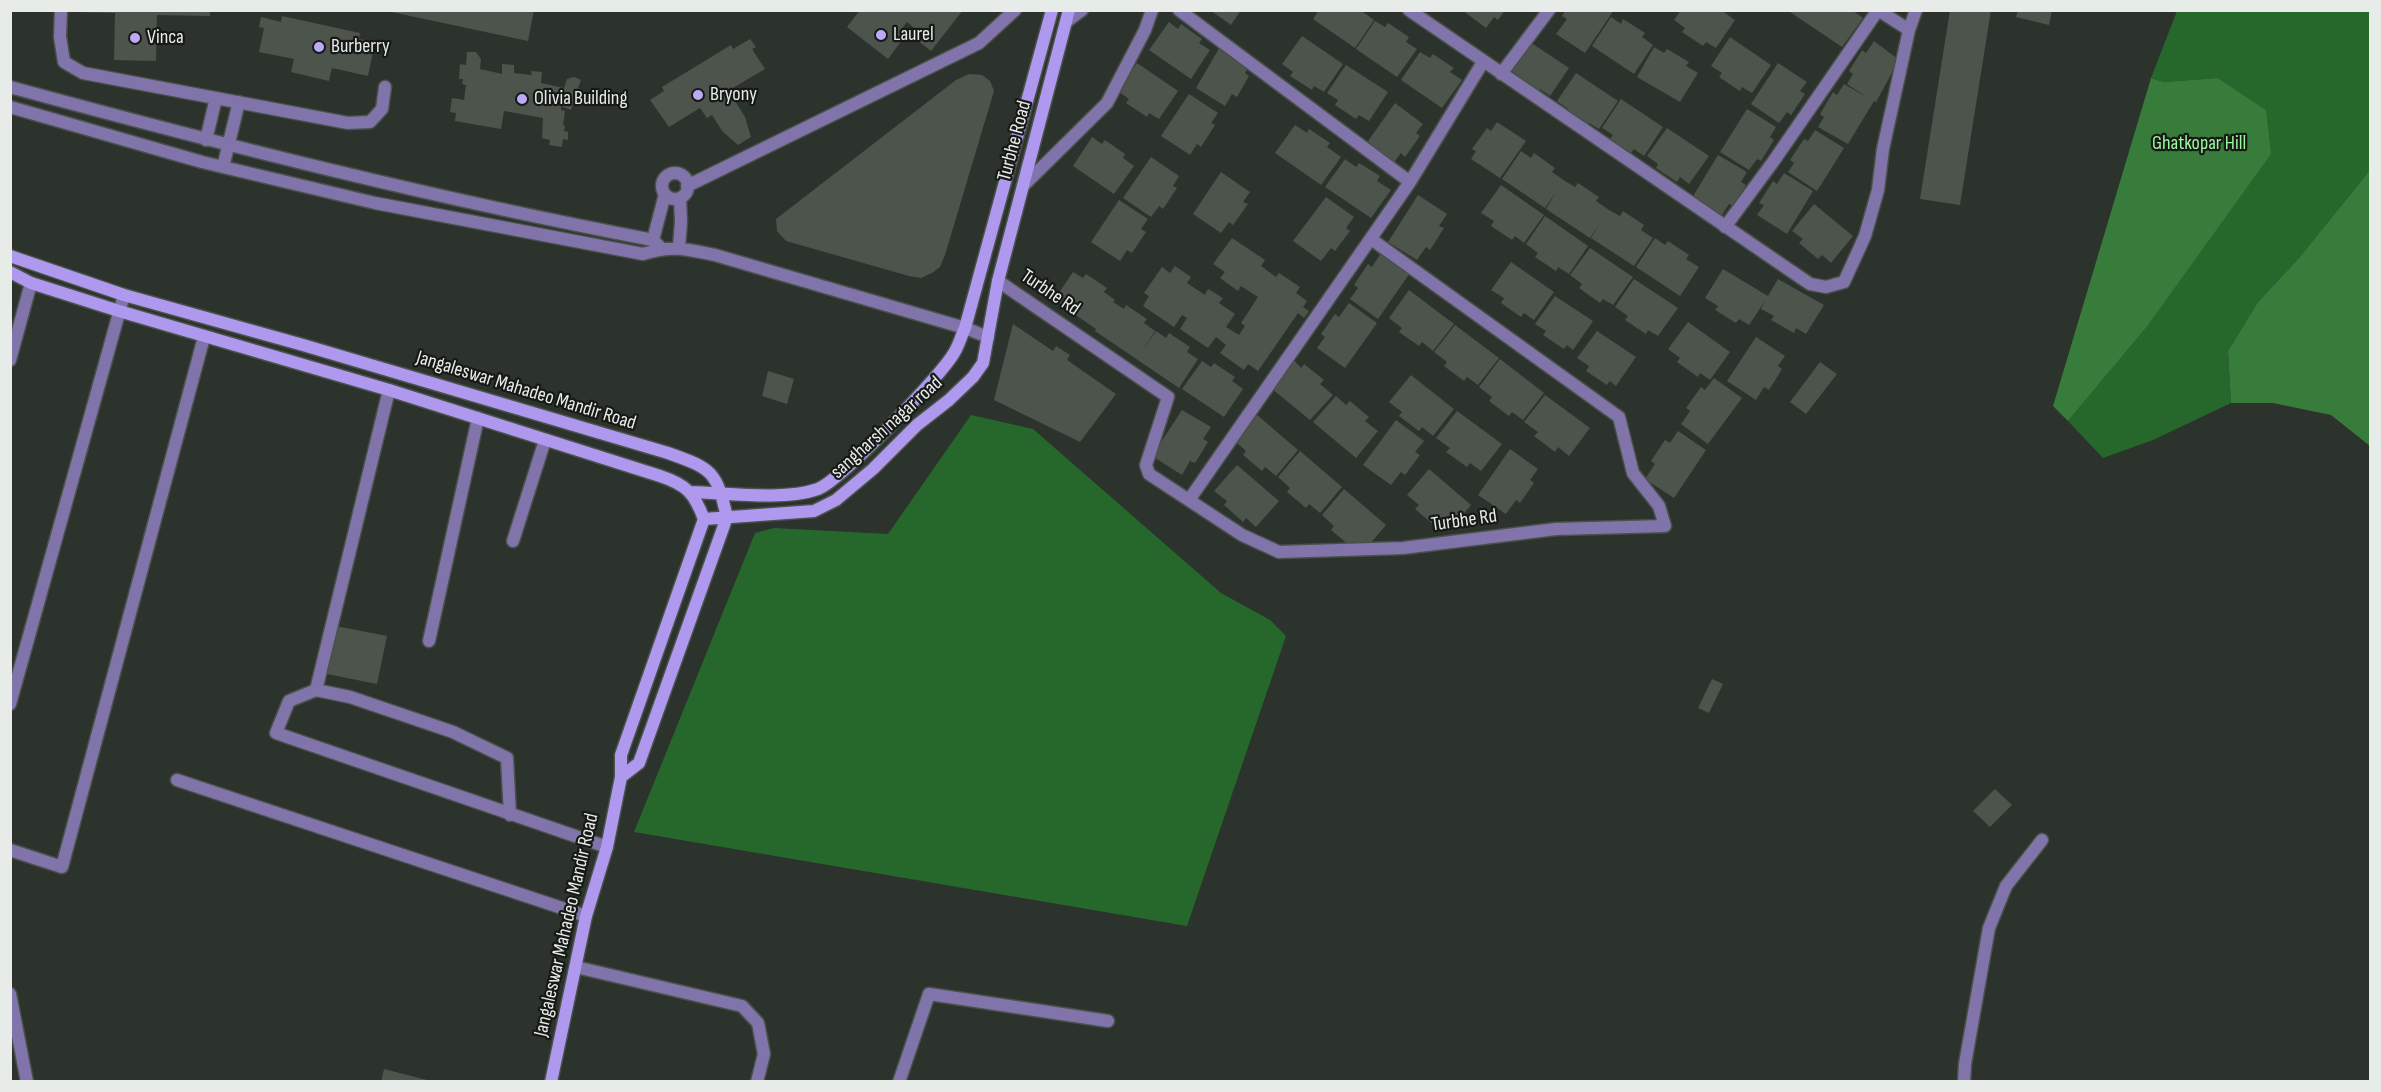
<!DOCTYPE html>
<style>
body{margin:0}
#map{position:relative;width:2381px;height:1092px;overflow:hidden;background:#2c332c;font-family:"Sofia Sans Condensed",sans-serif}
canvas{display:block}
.frame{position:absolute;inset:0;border:12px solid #e8ece8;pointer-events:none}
</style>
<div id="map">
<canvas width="2381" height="1092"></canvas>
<div class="frame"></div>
</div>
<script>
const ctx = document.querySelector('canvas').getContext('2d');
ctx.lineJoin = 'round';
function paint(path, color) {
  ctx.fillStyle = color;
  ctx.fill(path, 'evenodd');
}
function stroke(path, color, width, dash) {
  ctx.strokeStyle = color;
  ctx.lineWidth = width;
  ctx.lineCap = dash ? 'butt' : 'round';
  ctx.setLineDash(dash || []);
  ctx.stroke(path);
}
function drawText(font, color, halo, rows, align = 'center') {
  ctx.font = font + ' "Sofia Sans Condensed",sans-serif';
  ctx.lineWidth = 4.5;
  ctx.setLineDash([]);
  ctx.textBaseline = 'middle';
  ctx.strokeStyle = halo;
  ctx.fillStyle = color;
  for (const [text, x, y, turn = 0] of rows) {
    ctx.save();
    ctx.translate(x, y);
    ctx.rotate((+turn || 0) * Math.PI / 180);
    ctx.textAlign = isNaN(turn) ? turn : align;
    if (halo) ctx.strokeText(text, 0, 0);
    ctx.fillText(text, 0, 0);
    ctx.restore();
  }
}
paint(new Path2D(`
 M 2177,11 L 2370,11 L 2370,170 L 2299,258 L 2258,302 L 2228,351 L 2231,403 L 2153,440 L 2103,458 L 2068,421 L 2145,329 L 2266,110 L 2218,78 L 2164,82 L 2151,78 Z
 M 971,415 L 1033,429 L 1221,593 L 1270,620 L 1286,636 L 1187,926 L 634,832 L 755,533 L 774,528 L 888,534 Z`), '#26682b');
paint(new Path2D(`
 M 2151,78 L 2164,82 L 2218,78 L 2266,110 L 2271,154 L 2145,329 L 2068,421 L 2053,406 Z
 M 2370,170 L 2370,446 L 2331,415 L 2273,403 L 2231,403 L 2228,351 L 2258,302 L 2299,258 Z`), '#377c3b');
paint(new Path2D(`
 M 78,10 L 210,10 L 210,16 L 157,15 L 156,61 L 114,60 L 115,13 L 78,12 Z
 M 382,10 L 534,10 L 528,41 Z
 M 860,10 L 963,10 L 931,51 L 909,34 L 914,28 L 907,22 L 899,32 L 905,36 L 888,59 L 847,27 Z
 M 1210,10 L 1241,10 L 1231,25 Z
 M 1319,10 L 1364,10 L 1363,12 L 1374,20 L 1355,48 L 1313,19 Z
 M 1462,10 L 1505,10 L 1498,20 L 1494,17 L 1486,28 Z
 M 1566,10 L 1614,10 L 1585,53 L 1556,34 L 1567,19 L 1562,16 Z
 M 1681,10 L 1721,10 L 1735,20 L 1716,48 L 1706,42 L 1703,46 L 1682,32 L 1685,28 L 1674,20 Z
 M 1787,10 L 1852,10 L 1863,18 L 1842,47 Z
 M 1950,10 L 1991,10 L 1960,205 L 1920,199 Z
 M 2018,10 L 2052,10 L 2049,25 L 2016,17 Z
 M 282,16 L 360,33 L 359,39 L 379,43 L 377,53 L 373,52 L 368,76 L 332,68 L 329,81 L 291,72 L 294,59 L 259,52 L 264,28 L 259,27 L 261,17 L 281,22 Z
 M 1611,17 L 1621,24 L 1623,19 L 1645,33 L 1642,37 L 1653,45 L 1634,74 L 1592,46 Z
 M 1375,21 L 1385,27 L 1388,23 L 1409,37 L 1406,42 L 1417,49 L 1397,77 L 1356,49 Z
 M 1169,22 L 1178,29 L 1181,24 L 1202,39 L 1199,43 L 1210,50 L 1191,79 L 1149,50 Z
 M 1302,36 L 1343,64 L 1324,92 L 1314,86 L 1312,90 L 1290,76 L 1293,72 L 1282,64 Z
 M 1730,37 L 1771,65 L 1752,93 L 1742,87 L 1740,91 L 1719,77 L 1722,73 L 1711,66 Z
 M 750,39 L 756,47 L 752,49 L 765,69 L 733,88 L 740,98 L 735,101 L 745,117 L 751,137 L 738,145 L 722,131 L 712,115 L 707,118 L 700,108 L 669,127 L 650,100 L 664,91 L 662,87 L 731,45 L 733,49 Z
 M 1527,40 L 1569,68 L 1550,96 L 1540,89 L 1537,94 L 1516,80 L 1519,76 L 1508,68 Z
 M 1874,41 L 1899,60 L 1876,102 L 1874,101 L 1848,144 L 1818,127 L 1824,117 L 1820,114 L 1833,92 L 1837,95 L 1844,84 L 1868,98 L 1847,84 L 1853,74 L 1849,71 L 1862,50 L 1866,53 Z
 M 1221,45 L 1251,63 L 1245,73 L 1249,76 L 1237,97 L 1232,94 L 1225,106 L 1196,88 Z
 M 1654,47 L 1664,53 L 1667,49 L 1689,62 L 1686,66 L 1698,73 L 1680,102 L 1637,77 Z
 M 467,52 L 476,52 L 481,59 L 480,69 L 502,74 L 502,64 L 514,65 L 514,73 L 532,75 L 531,71 L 542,72 L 541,83 L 564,88 L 567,79 L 574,77 L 581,80 L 578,88 L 581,89 L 579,101 L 574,100 L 571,110 L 561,106 L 561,110 L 565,111 L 563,125 L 565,126 L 564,131 L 568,132 L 568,140 L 563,139 L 562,147 L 549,145 L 550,140 L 542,138 L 543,118 L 504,111 L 501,129 L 455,121 L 456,113 L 450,112 L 452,98 L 464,100 L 466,85 L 462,84 L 463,79 L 459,79 L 460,64 L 466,65 Z
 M 1420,52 L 1430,58 L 1433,54 L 1454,68 L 1450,72 L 1462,80 L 1442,108 L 1401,80 Z
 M 1137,63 L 1178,91 L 1159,119 L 1149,113 L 1147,117 L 1126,103 L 1129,99 L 1118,91 Z
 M 1778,63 L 1807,82 L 1800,91 L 1805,94 L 1791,115 L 1787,112 L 1779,123 L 1751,104 Z
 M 1346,65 L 1388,92 L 1369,121 L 1359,115 L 1356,119 L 1335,105 L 1338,100 L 1327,93 Z
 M 1576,73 L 1618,101 L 1599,129 L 1589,123 L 1586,127 L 1565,113 L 1568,109 L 1557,101 Z
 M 969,74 L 982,75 L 990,81 L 994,91 L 945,255 L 940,267 L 932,273 L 921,278 L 909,276 L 786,241 L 777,231 L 776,219 L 956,80 Z
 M 1189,94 L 1218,113 L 1211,123 L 1215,125 L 1201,147 L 1197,144 L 1190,155 L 1161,136 Z
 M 1621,99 L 1663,127 L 1644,156 L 1634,149 L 1631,153 L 1610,139 L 1613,135 L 1602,128 Z
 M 1395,103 L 1423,124 L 1416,133 L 1420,136 L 1405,157 L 1401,153 L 1393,164 L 1366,144 Z
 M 1747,109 L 1776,127 L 1770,137 L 1774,140 L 1761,161 L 1757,159 L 1749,170 L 1720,152 Z
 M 1497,122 L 1526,141 L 1500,178 L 1471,159 L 1476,151 L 1472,149 L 1487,128 L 1491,131 Z
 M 1295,125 L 1307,133 L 1309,129 L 1330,143 L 1327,147 L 1341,157 L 1321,185 L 1275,153 Z
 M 1667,128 L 1709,156 L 1689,184 L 1680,177 L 1677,182 L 1656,168 L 1658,164 L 1647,156 Z
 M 1815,130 L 1844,148 L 1817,191 L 1788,172 L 1794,163 L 1790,160 L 1804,139 L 1808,141 Z
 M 1092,137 L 1102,144 L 1105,140 L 1125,154 L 1123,158 L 1134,166 L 1114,194 L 1073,166 Z
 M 1521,151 L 1531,158 L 1534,153 L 1555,168 L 1552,172 L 1565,181 L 1575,187 L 1578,183 L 1599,197 L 1596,201 L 1609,210 L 1620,216 L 1623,211 L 1644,225 L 1641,230 L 1653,238 L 1634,266 L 1591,238 L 1600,223 L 1590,238 L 1546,209 L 1556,192 L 1545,208 L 1502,179 Z
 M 1718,155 L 1747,172 L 1741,182 L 1746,185 L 1733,206 L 1729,204 L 1722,215 L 1692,198 Z
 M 1151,157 L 1179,176 L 1173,186 L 1177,188 L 1163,209 L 1159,206 L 1151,217 L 1123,198 Z
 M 1345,159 L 1356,167 L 1359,163 L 1380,176 L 1377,181 L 1391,190 L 1371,218 L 1325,187 Z
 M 1221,172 L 1250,192 L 1243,202 L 1248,204 L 1233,225 L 1229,222 L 1221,233 L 1193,214 Z
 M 1784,173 L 1813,191 L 1787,234 L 1757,215 L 1764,205 L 1759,203 L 1773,181 L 1777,184 Z
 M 1501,185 L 1544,215 L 1524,243 L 1515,236 L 1512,240 L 1491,226 L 1494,221 L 1481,213 Z
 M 1418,195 L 1447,214 L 1439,226 L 1444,228 L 1430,250 L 1426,247 L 1417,260 L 1388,242 Z
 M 1326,197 L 1354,217 L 1346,228 L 1350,231 L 1335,251 L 1331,248 L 1321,261 L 1293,241 Z
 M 1119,200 L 1148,219 L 1141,229 L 1146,232 L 1132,253 L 1127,250 L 1120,261 L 1091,242 Z
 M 1814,204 L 1853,236 L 1831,263 L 1822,255 L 1818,259 L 1799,243 L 1803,239 L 1792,231 Z
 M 1545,216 L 1588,246 L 1569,274 L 1558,267 L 1556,271 L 1535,257 L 1538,253 L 1526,244 Z
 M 1232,238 L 1265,260 L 1261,266 L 1276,277 L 1279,273 L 1300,287 L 1296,293 L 1307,301 L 1303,307 L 1309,311 L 1304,318 L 1298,313 L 1258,371 L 1248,364 L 1244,370 L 1220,353 L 1226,345 L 1216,337 L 1208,348 L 1180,329 L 1187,318 L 1182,315 L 1174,327 L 1143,306 L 1149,296 L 1144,293 L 1162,267 L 1170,273 L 1175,266 L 1191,277 L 1187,283 L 1205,295 L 1208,289 L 1223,298 L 1219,303 L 1235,314 L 1226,327 L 1239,335 L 1245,326 L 1241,323 L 1258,297 L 1241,286 L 1238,291 L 1220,278 L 1225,272 L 1213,264 Z
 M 1655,238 L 1665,245 L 1668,241 L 1689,255 L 1686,259 L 1699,267 L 1680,296 L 1636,267 Z
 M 1590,248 L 1633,277 L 1613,305 L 1603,299 L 1600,303 L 1579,288 L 1582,284 L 1570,275 Z
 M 1381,253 L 1410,273 L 1378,319 L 1350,299 L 1358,288 L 1354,285 L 1368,264 L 1372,267 Z
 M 1511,262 L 1554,292 L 1534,320 L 1524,313 L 1521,317 L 1501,303 L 1504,298 L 1491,290 Z
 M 1723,269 L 1768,296 L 1778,279 L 1824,305 L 1806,334 L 1796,328 L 1794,333 L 1771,320 L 1774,316 L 1761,309 L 1765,301 L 1749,325 L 1739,319 L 1736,323 L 1715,310 L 1718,306 L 1705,298 Z
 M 1073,272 L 1083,278 L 1086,274 L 1107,288 L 1104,292 L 1115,300 L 1113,302 L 1124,309 L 1126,305 L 1147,319 L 1144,323 L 1155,331 L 1141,353 L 1156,331 L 1166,338 L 1169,333 L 1190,347 L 1187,352 L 1198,359 L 1179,388 L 1095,331 L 1096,329 L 1054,300 Z
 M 1634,279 L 1678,308 L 1658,336 L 1648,330 L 1646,334 L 1625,320 L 1628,316 L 1615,307 Z
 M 1409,290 L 1454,324 L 1433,351 L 1422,342 L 1419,346 L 1399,332 L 1402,328 L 1389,318 Z
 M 1555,296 L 1593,321 L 1573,350 L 1567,345 L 1564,349 L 1543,335 L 1546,331 L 1535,324 Z
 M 1349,303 L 1377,323 L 1345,368 L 1317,348 L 1325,337 L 1321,334 L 1335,314 L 1339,317 Z
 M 1688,322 L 1730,352 L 1710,380 L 1700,373 L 1698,377 L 1677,362 L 1680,358 L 1668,349 Z
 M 1013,324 L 1053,351 L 1056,346 L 1070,355 L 1067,360 L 1116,394 L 1080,442 L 994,400 Z
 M 1455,325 L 1499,358 L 1478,385 L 1467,377 L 1464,381 L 1444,366 L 1447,362 L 1434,352 Z
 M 1597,331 L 1636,357 L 1616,386 L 1610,381 L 1607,385 L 1586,371 L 1589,366 L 1577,358 Z
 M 1756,337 L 1785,356 L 1778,366 L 1782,369 L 1769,390 L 1764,387 L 1756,400 L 1727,381 Z
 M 1293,359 L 1301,368 L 1304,364 L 1324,380 L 1320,384 L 1333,395 L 1310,420 L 1272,389 Z
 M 1500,359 L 1544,393 L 1523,420 L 1512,412 L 1509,416 L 1489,401 L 1492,397 L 1479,387 Z
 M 1202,361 L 1211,367 L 1214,363 L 1235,377 L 1232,381 L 1243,389 L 1224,417 L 1182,389 Z
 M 1820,362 L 1837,374 L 1806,414 L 1790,402 Z
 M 768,371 L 794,379 L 787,404 L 762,396 Z
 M 1411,375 L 1454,409 L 1433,436 L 1422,427 L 1419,431 L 1399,416 L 1402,412 L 1389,402 Z
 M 1714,378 L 1742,398 L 1708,444 L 1681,424 L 1690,411 L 1686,408 L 1701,387 L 1705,390 Z
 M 1545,395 L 1590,428 L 1569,456 L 1558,447 L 1555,452 L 1534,436 L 1538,432 L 1524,422 Z
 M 1336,396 L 1346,405 L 1350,401 L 1369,417 L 1365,421 L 1378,431 L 1356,458 L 1313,422 Z
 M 1182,410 L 1211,427 L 1203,439 L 1208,442 L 1195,463 L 1190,461 L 1182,475 L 1152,456 Z
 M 1457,411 L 1502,444 L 1481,471 L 1470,463 L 1467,467 L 1446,452 L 1450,448 L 1436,438 Z
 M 1256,414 L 1298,450 L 1276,476 L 1265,467 L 1262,471 L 1243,455 L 1246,451 L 1234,440 Z
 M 1396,420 L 1424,441 L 1415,452 L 1420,455 L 1405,475 L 1401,472 L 1391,485 L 1363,465 Z
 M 1678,431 L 1706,450 L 1674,498 L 1645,479 L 1655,464 L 1651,461 L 1665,440 L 1670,443 Z
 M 1510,449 L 1538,469 L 1530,480 L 1534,483 L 1520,503 L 1516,500 L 1506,514 L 1478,495 Z
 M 1300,451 L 1342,487 L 1320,513 L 1309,504 L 1306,508 L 1287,492 L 1290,488 L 1278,477 Z
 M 1237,465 L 1279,501 L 1256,527 L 1246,518 L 1243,522 L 1224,505 L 1227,501 L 1214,491 Z
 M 1429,469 L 1471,505 L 1449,531 L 1438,522 L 1435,526 L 1415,509 L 1419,505 L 1407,495 Z
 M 1344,489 L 1386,525 L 1364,551 L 1353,542 L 1350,546 L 1331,530 L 1334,526 L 1322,515 Z
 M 336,626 L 387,636 L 377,684 L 327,674 Z
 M 1712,679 L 1723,684 L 1709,713 L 1698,708 Z
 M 1995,789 L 2012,805 L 1990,827 L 1973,811 Z
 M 384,1069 L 431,1081 L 431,1082 L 381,1082 Z`), '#4c544c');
const street = new Path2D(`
 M 61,10 L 60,37 L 64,62 L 83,73 L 348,123 L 370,122 L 382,109 L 385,87
 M 1179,10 L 1410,182
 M 1409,10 L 1810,284 L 1826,287 L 1844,282 L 1865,236 L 1878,190 L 1883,149 L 1909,30 L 1916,10
 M 1066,22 L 1082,10
 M 1501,74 L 1549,10
 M 10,87 C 223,145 437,199 653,240 L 662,249
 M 10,107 L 202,162 L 375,203 L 643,254 C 673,245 685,249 715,255 L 965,328 L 988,337
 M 206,140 L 216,98
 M 223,167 L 239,102
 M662 186a13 13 0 1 1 26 0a13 13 0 1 1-26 0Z
 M 687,186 L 979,43 L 1015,10
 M 1023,186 L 1107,103 L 1145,30 L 1152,10
 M 1725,227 L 1773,162 L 1878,10 L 1909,30
 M 653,240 L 665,194
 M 679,247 L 681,222 L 680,198
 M 998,281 L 1168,397 L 1146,465 L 1149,474 L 1242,535 L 1279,552 L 1403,548 L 1556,529 L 1665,526 L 1659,506 L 1633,473 L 1619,417 L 1371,239
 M 10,360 L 31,283
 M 1189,500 L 1410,182 L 1483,62
 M 513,541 L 545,440
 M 429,641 L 478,418
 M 316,690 L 389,390
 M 10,704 L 124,295
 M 177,780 L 586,916
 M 510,815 L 507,758 L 453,732 L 350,697 L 316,690 L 289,701 L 276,733 L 607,847
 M 10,850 L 62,867 L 204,337
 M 576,967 L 742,1006 L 758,1023 L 764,1054 L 757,1082
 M 10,994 L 27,1082
 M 899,1082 L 929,994 L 1108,1021
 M 1964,1082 L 1965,1064 L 1989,928 L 2006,886 L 2042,840`);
const secondary = new Path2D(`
 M 10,256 L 124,295 L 303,345 L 668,453 C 713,469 716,471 727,517 L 639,763 L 621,777
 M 10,272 L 31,283 L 119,311 L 389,390 L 660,476 C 687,485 694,493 704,519 L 621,755 L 621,777 L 607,847 L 586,916 L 551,1082
 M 691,492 C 728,493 784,501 818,489 C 840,481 941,376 954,353 C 959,345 961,336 965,328 L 1052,10
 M 704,519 L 814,511 L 836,500 L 873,469 L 917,425 L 949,400 L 973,377 L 983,363 L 998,281 L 1069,10`);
stroke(street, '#4a514a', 15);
stroke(secondary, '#4a514a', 15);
stroke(street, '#8174aa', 12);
stroke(secondary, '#ae99ef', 12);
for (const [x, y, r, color] of [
 [881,35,6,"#bcaaf6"],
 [135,38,6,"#bcaaf6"],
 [319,47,6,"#bcaaf6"],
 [698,95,6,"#bcaaf6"],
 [522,99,6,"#bcaaf6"]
]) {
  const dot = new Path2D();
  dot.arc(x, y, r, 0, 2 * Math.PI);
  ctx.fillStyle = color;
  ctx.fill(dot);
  stroke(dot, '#161916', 2);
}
drawText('20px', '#e8ece8', '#161916', [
 ["Laurel",893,35],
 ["Vinca",147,38],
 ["Burberry",331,47],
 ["Bryony",710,95],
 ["Olivia Building",534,99]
], 'left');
drawText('20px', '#e8ece8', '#161916', [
 ["Turbhe Road",1015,141,-75],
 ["Turbhe Rd",1050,293,34],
 ["Jangaleswar Mahadeo Mandir Road",526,391,17],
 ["sangharsh nagar road",887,428,-42],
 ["Turbhe Rd",1464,521,-8],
 ["Jangaleswar Mahadeo Mandir Road",567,925,-77]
]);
drawText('20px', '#9cf99e', '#161916', [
 ["Ghatkopar Hill",2199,144]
]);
</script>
